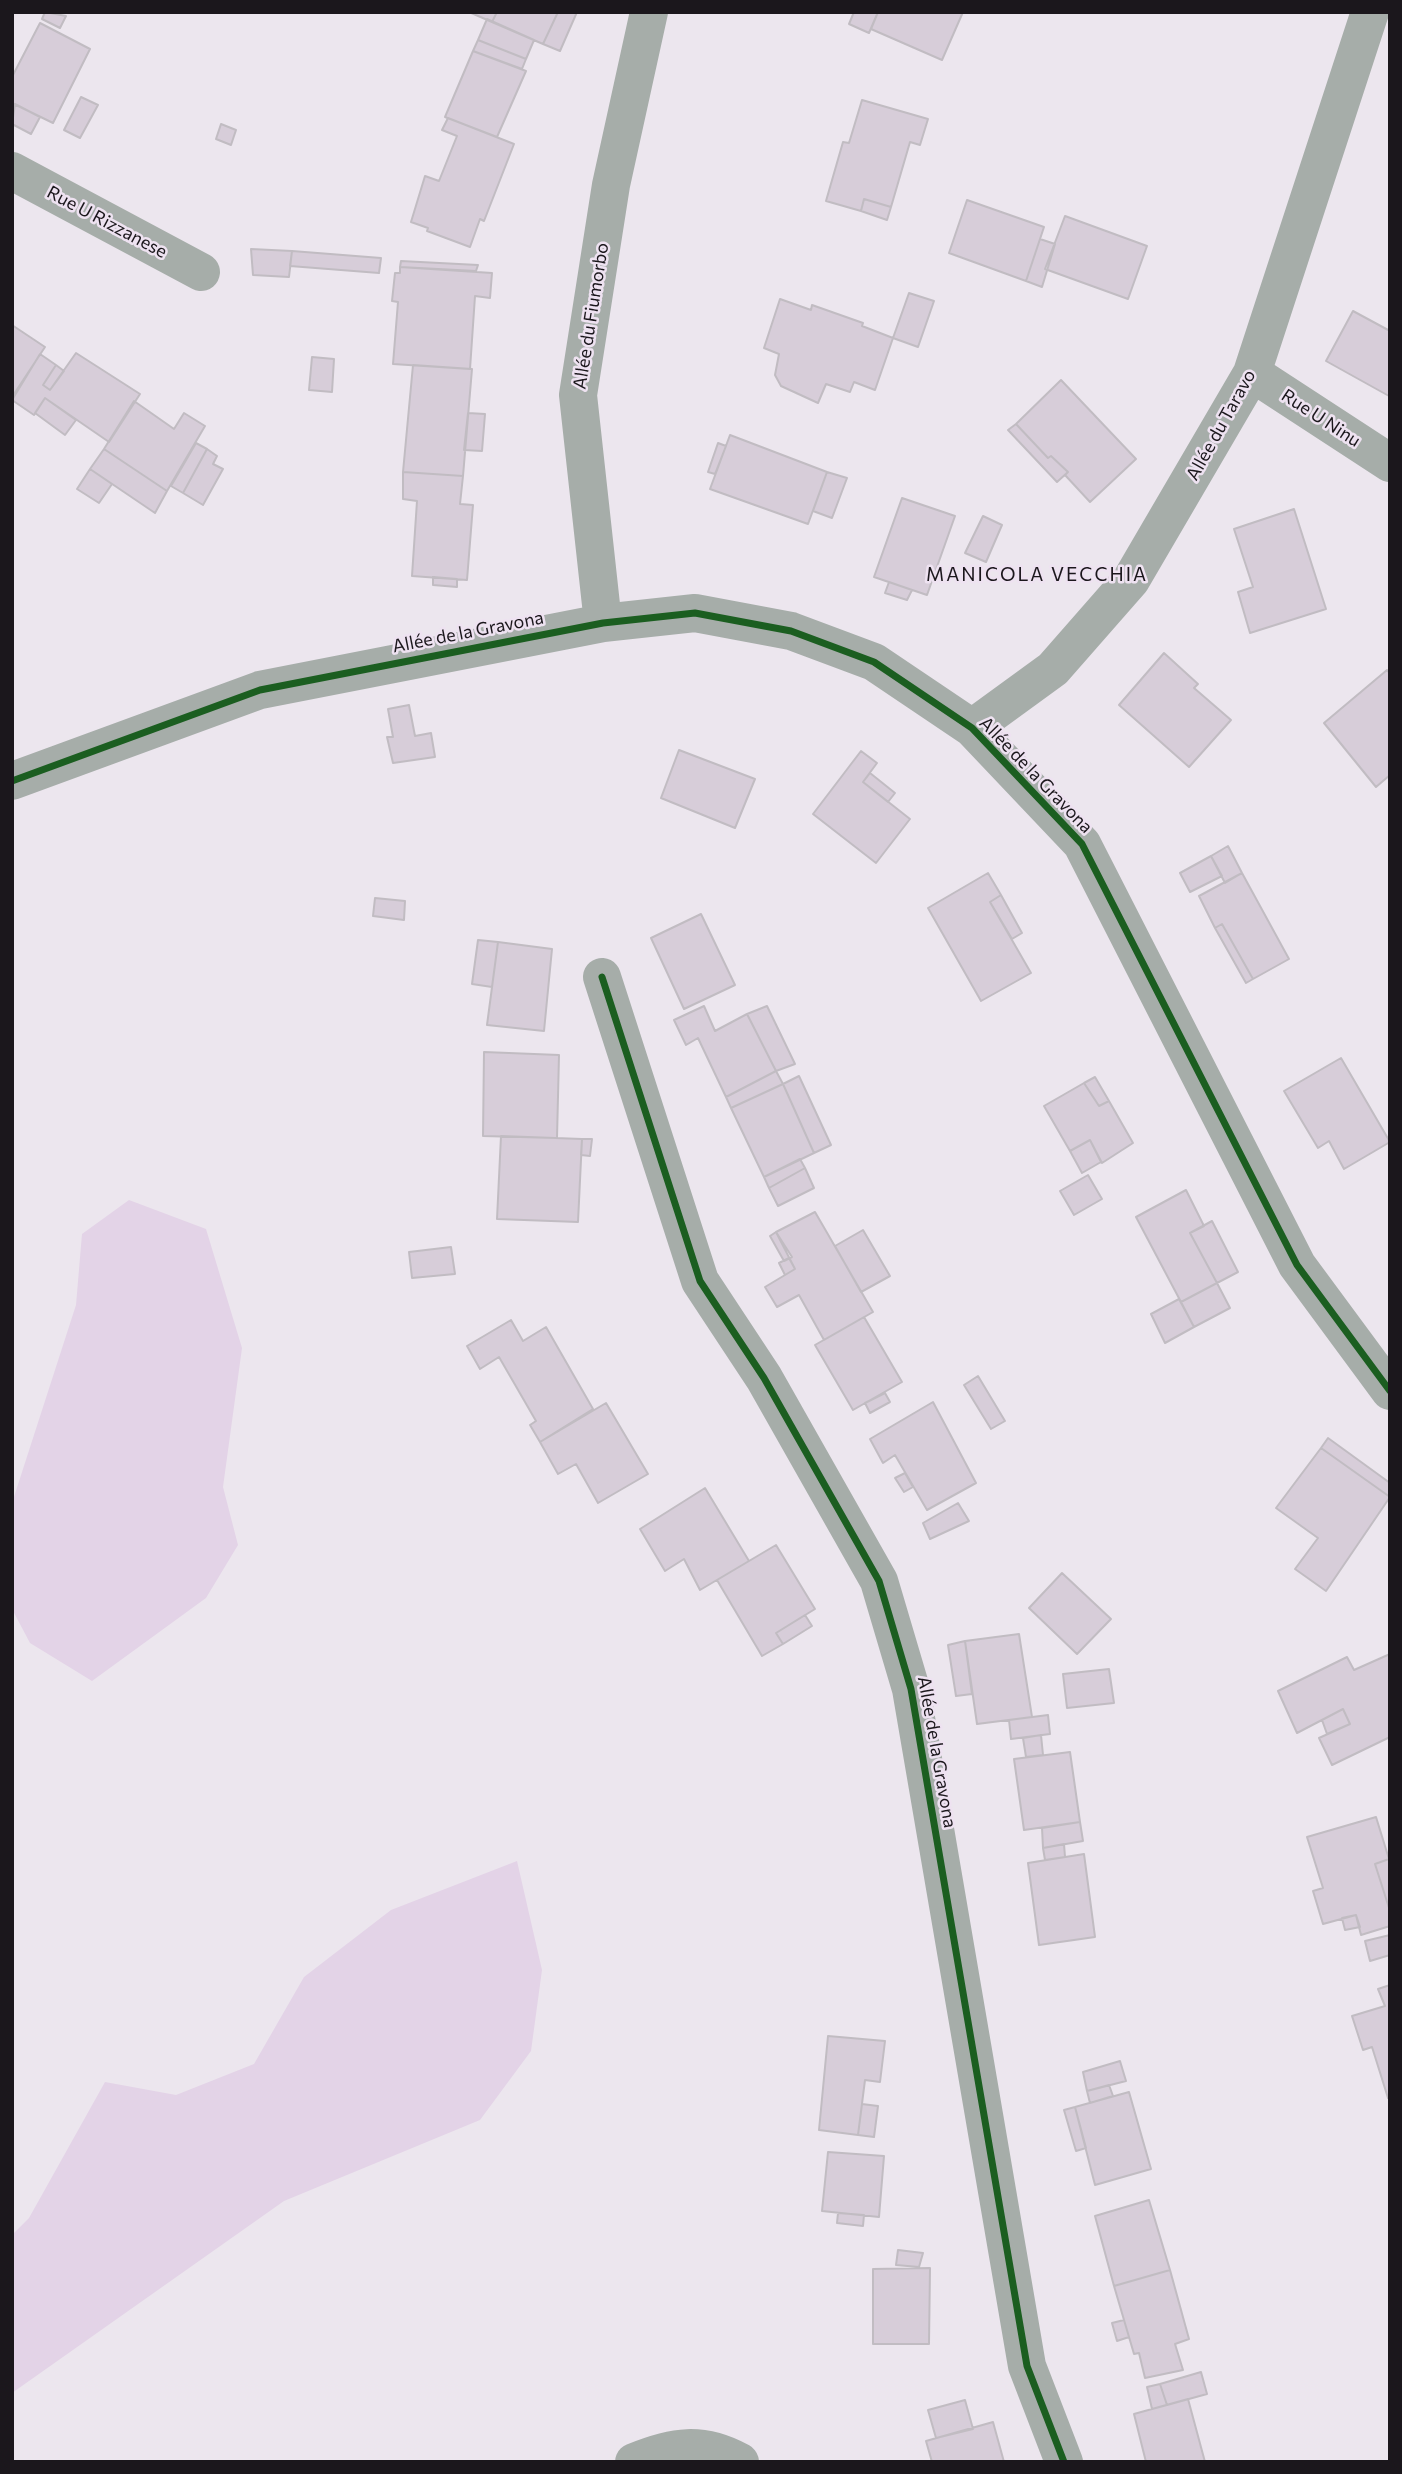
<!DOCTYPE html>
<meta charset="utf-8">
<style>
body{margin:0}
#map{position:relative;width:1402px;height:2474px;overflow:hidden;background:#ece6ee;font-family:Commissioner,sans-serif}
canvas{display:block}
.frame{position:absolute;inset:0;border:14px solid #1b171c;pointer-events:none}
</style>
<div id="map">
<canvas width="1402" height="2474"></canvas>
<div class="frame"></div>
</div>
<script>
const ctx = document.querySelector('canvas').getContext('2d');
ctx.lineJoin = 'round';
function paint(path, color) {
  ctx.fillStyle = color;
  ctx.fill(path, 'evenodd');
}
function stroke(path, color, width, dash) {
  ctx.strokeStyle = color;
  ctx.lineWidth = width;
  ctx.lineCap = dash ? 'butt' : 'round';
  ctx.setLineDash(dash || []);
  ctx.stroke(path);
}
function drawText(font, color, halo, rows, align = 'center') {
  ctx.font = font + ' Commissioner,sans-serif';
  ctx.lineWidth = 5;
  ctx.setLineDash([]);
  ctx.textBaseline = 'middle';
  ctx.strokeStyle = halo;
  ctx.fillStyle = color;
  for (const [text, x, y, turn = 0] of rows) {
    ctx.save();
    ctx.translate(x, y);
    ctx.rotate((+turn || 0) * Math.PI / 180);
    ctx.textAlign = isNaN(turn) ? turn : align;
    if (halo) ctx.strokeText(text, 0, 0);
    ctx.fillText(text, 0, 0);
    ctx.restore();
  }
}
paint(new Path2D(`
 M 129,1200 L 206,1229 L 242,1348 L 223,1487 L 238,1545 L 206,1598 L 92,1681 L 30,1643 L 12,1609 L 12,1503 L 76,1305 L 82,1234 Z
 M 517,1861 L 542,1970 L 531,2051 L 480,2120 L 284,2201 L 12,2393 L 12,2235 L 29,2218 L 105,2082 L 176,2095 L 254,2064 L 304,1977 L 391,1910 Z`), '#e3d3e7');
const building = new Path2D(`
 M 45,12 L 66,16 L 60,28 L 42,19 Z
 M 469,12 L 497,12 L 492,22 Z
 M 497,12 L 558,12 L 543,44 L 492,22 Z
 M 558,12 L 577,12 L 560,51 L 543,44 Z
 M 854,12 L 878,12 L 869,33 L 849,24 Z
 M 878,12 L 963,12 L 942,60 L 871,29 Z
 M 487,19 L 534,40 L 526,59 L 478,40 Z
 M 40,23 L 90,49 L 53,123 L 12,103 L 12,77 Z
 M 478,40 L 526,59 L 522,69 L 473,51 Z
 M 473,51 L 526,71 L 497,137 L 445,117 Z
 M 81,97 L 98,105 L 80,138 L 64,130 Z
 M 862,100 L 928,119 L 920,145 L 910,142 L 891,207 L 864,199 L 861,211 L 826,201 L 843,142 L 849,143 Z
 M 15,104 L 40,117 L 31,134 L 12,124 Z
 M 448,118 L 514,144 L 484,221 L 480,219 L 470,247 L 427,231 L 428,228 L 411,222 L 425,176 L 439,181 L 457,136 L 442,130 Z
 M 221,124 L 236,130 L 231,145 L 216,139 Z
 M 864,199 L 891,207 L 887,220 L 861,211 Z
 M 967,200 L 1044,227 L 1026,281 L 949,253 Z
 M 1065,216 L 1147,246 L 1128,299 L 1045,269 Z
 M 1040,239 L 1055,244 L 1042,287 L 1026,281 Z
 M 251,249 L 292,251 L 289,277 L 253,275 Z
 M 292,251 L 381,258 L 379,273 L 290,266 Z
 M 401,261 L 478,265 L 476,271 L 400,267 Z
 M 400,267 L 492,273 L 490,298 L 475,296 L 470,369 L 393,364 L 398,302 L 392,301 L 395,273 L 400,273 Z
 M 909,293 L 934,301 L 918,347 L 893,338 Z
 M 780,299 L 811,310 L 812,305 L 863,323 L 862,326 L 893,338 L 875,390 L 854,382 L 850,392 L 826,384 L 818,403 L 781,386 L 775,375 L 779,354 L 764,348 Z
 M 1353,311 L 1390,331 L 1389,396 L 1326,361 Z
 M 12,325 L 45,347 L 12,397 Z
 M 76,353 L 140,394 L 109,442 L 45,398 L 34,415 L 12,400 L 40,354 L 56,365 L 43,385 L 50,390 Z
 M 312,357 L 334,359 L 332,392 L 309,390 Z
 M 56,365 L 64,371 L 50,390 L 43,385 Z
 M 413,365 L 472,369 L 463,476 L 403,472 Z
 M 1061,380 L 1136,459 L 1090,502 L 1065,475 L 1068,472 L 1051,456 L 1048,458 L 1016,424 Z
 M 45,398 L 76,420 L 65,435 L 35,413 Z
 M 134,401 L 174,429 L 184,413 L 205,426 L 167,491 L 104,449 Z
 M 468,413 L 485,414 L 482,451 L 464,450 Z
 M 1016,424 L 1048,458 L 1051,456 L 1068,472 L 1057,482 L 1008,430 Z
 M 730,435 L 827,472 L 808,524 L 710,489 Z
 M 196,443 L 207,449 L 183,493 L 171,486 Z
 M 718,443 L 726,446 L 715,474 L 708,472 Z
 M 104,449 L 167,491 L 155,513 L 90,469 Z
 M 207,449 L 217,456 L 213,464 L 223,469 L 203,505 L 183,493 Z
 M 90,469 L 112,484 L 99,503 L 77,489 Z
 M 403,472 L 463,476 L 460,504 L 473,505 L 467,580 L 412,576 L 417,501 L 403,499 Z
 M 827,472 L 847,478 L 832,518 L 813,511 Z
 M 902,498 L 955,516 L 927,595 L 874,577 Z
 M 1294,509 L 1326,609 L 1250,633 L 1238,592 L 1253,587 L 1234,529 Z
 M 983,516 L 1002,525 L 986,562 L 965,553 Z
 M 433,577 L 457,579 L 457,587 L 433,585 Z
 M 889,582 L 912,590 L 907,600 L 885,593 Z
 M 1164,653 L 1198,684 L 1194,688 L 1231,720 L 1189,767 L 1119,705 Z
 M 1387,670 L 1390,674 L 1390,775 L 1376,787 L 1324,723 Z
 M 409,705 L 415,736 L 431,733 L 435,757 L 393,763 L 387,737 L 393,737 L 388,709 Z
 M 679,750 L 755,779 L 735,828 L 661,798 Z
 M 861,751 L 877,763 L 863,782 L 910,819 L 876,863 L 813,814 Z
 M 870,773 L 895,793 L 888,802 L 863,782 Z
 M 1228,846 L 1242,873 L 1225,883 L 1211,856 Z
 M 1211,856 L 1222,876 L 1190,892 L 1180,873 Z
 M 988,873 L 1001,895 L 990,902 L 1031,973 L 981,1001 L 928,908 Z
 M 1242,873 L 1289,959 L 1253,979 L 1222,924 L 1215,928 L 1199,896 Z
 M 1001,895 L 1022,933 L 1012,939 L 990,902 Z
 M 375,898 L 405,901 L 404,920 L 373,916 Z
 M 701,914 L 735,985 L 684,1009 L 651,938 Z
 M 1222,924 L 1253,979 L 1246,983 L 1215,928 Z
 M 478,940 L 498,942 L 492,987 L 472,984 Z
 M 498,942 L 552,949 L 544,1031 L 487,1025 Z
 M 704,1006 L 715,1031 L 747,1014 L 776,1071 L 726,1097 L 698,1038 L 686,1045 L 674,1020 Z
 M 767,1006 L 795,1064 L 776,1071 L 747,1014 Z
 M 484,1052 L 559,1055 L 557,1138 L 483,1136 Z
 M 1341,1058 L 1390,1142 L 1344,1169 L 1329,1141 L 1318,1148 L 1284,1091 Z
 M 776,1071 L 783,1084 L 731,1108 L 726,1097 Z
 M 799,1076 L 831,1145 L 814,1153 L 783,1084 Z
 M 1095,1077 L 1109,1101 L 1099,1106 L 1084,1083 Z
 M 1084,1083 L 1099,1106 L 1109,1101 L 1133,1143 L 1102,1163 L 1090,1140 L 1070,1151 L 1044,1106 Z
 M 783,1084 L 814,1153 L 764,1177 L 731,1108 Z
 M 501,1136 L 582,1139 L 578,1222 L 497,1219 Z
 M 582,1139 L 592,1139 L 590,1156 L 581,1155 Z
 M 1090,1140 L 1101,1162 L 1082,1173 L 1070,1151 Z
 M 800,1159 L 805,1168 L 769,1188 L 764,1177 Z
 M 805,1168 L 814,1188 L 778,1206 L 769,1188 Z
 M 1088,1175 L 1102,1199 L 1074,1215 L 1060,1191 Z
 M 1186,1190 L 1204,1226 L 1190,1233 L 1217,1283 L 1181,1302 L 1136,1217 Z
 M 815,1212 L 873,1312 L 824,1340 L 799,1295 L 777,1307 L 765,1287 L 795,1269 L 776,1232 Z
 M 1212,1221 L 1238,1272 L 1217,1283 L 1190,1233 Z
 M 863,1230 L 890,1276 L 861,1292 L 835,1246 Z
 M 776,1232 L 792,1257 L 784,1261 L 770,1236 Z
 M 451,1247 L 455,1274 L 412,1278 L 409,1252 Z
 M 789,1258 L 795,1269 L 785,1275 L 779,1263 Z
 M 1217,1283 L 1230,1308 L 1194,1327 L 1181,1302 Z
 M 1179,1299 L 1194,1327 L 1165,1343 L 1151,1314 Z
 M 864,1317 L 902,1382 L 853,1410 L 815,1345 Z
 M 511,1320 L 523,1341 L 546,1327 L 593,1409 L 540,1442 L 530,1425 L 536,1421 L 499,1357 L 480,1369 L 467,1346 Z
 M 978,1376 L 1005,1421 L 991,1429 L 964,1385 Z
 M 885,1393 L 890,1402 L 870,1413 L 865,1403 Z
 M 933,1402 L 976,1483 L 927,1510 L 895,1455 L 883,1463 L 870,1439 Z
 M 606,1403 L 648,1474 L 598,1503 L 576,1464 L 558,1474 L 540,1442 Z
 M 1328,1438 L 1390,1483 L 1390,1497 L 1321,1448 Z
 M 1321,1448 L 1390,1497 L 1326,1591 L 1295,1569 L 1318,1538 L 1276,1508 Z
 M 905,1473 L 913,1487 L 904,1492 L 895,1478 Z
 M 705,1488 L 749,1561 L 700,1590 L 684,1559 L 665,1571 L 640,1529 Z
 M 958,1503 L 969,1521 L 930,1539 L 923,1523 Z
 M 776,1545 L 815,1609 L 776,1633 L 783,1644 L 762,1656 L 717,1580 Z
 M 1062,1573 L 1111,1619 L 1077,1654 L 1029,1608 Z
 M 805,1615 L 812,1626 L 783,1644 L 776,1633 Z
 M 1019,1634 L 1032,1717 L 977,1724 L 965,1641 Z
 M 965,1641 L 972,1694 L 956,1696 L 948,1645 Z
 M 1390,1654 L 1390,1737 L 1332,1765 L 1319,1738 L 1350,1724 L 1343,1709 L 1297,1733 L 1278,1691 L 1347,1657 L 1354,1670 Z
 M 1109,1669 L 1114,1703 L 1067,1708 L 1063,1674 Z
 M 1343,1709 L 1350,1724 L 1327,1734 L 1322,1720 Z
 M 1048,1715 L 1050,1734 L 1011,1739 L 1009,1720 Z
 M 1041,1735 L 1043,1755 L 1026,1757 L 1023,1738 Z
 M 1070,1752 L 1080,1822 L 1024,1830 L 1014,1759 Z
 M 1376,1817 L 1389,1859 L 1375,1864 L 1390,1911 L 1390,1926 L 1361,1935 L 1356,1915 L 1323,1924 L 1313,1891 L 1323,1888 L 1307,1837 Z
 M 1080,1822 L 1083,1841 L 1043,1848 L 1042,1828 Z
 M 1064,1844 L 1065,1857 L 1045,1860 L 1043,1848 Z
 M 1084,1854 L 1095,1937 L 1039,1945 L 1028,1863 Z
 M 1389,1859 L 1390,1862 L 1390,1911 L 1375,1864 Z
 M 1356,1915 L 1360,1927 L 1345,1930 L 1342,1918 Z
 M 1390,1935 L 1390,1955 L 1370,1961 L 1365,1941 Z
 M 1390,1985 L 1390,2097 L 1388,2098 L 1372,2047 L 1363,2050 L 1352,2016 L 1385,2006 L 1378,1989 Z
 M 828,2036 L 885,2041 L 880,2082 L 865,2080 L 858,2135 L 819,2130 Z
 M 1120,2061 L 1126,2081 L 1087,2091 L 1083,2072 Z
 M 1109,2085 L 1113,2096 L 1090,2103 L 1087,2091 Z
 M 1129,2092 L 1151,2169 L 1095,2185 L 1075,2107 Z
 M 862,2104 L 878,2106 L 874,2137 L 858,2135 Z
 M 1075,2107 L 1086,2148 L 1076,2151 L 1064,2110 Z
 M 828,2152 L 884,2156 L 879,2217 L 822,2211 Z
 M 1149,2200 L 1170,2270 L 1114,2286 L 1095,2216 Z
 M 838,2213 L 864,2215 L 863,2226 L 837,2223 Z
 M 898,2250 L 923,2253 L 919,2267 L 896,2265 Z
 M 930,2268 L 929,2344 L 873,2344 L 873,2269 Z
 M 1170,2270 L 1189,2339 L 1175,2344 L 1183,2370 L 1145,2378 L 1139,2353 L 1134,2354 L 1114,2286 Z
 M 1124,2320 L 1129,2337 L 1117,2341 L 1112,2323 Z
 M 1201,2372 L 1207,2394 L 1167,2405 L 1160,2384 Z
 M 1160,2384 L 1167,2405 L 1152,2409 L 1147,2387 Z
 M 1188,2399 L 1205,2462 L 1146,2462 L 1134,2414 Z
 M 965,2400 L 973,2429 L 936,2438 L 928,2410 Z
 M 993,2422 L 1004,2462 L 932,2462 L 926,2441 Z`);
paint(building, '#d7cdd9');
stroke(building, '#c1bcc2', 2);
stroke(new Path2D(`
 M 12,171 L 201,272
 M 1252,373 L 1390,463
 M 603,623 L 578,395 L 611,185 L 649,12
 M 972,728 L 1053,669 L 1131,580 L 1252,373 L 1370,12
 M 12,781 L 260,690 L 603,623 L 695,613 L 791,631 L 874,662 L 972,728 L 1082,844 L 1297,1265 L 1390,1391
 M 602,977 L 700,1281 L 764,1378 L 879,1581 L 911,1689 L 1027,2366 L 1064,2462
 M 634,2462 C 673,2446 702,2441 740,2462`), '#a6ada9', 38);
stroke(new Path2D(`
 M 12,781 L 260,690 L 603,623 L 695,613 L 791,631 L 874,662 L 972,728 L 1082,844 L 1297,1265 L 1390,1391
 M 602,977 L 700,1281 L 764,1378 L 879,1581 L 911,1689 L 1027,2366 L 1064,2462`), '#1b5e20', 7);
drawText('18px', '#1b171c', '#eee2f1', [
 ["Rue U Rizzanese",107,222,28],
 ["Allée du Fiumorbo",591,316,-81],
 ["Rue U Ninu",1321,418,33],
 ["Allée du Taravo",1221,425,-61],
 ["Allée de la Gravona",468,632,-11],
 ["Allée de la Gravona",1036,775,46],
 ["Allée de la Gravona",937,1752,80]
]);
ctx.letterSpacing = '2px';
drawText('19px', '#1b171c', '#eee2f1', [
 ["MANICOLA VECCHIA",1037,575]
]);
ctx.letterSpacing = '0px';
</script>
